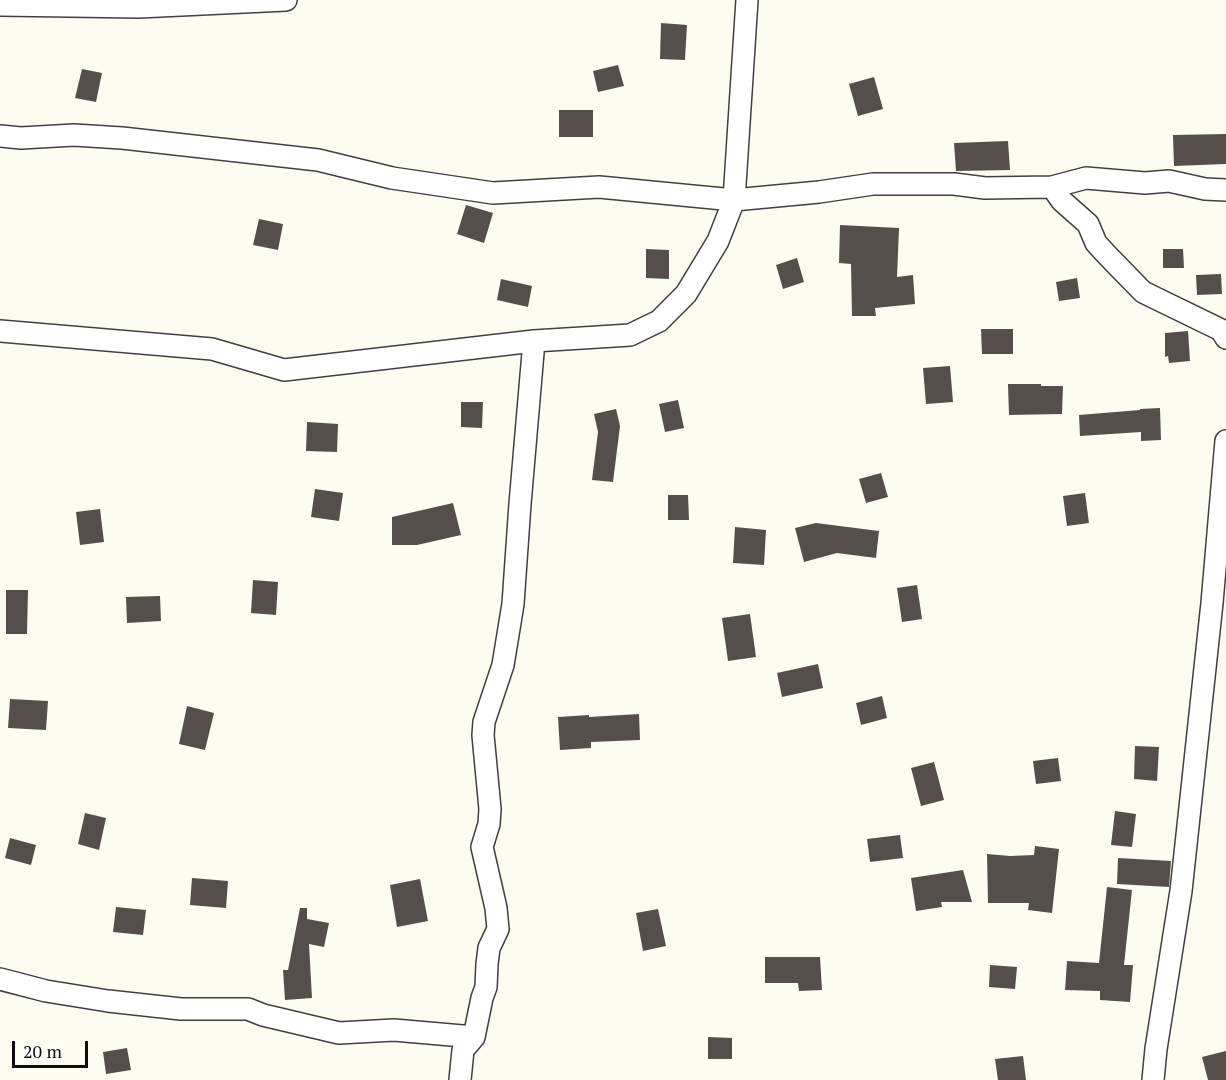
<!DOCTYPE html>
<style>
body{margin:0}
#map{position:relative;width:1226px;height:1080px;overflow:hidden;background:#fdfcf0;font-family:"PT Serif",serif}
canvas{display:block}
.scale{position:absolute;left:12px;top:1041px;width:76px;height:27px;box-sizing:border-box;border:3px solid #0d0d0d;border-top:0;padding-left:8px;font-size:18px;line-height:21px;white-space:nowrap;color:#0d0d0d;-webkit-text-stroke:4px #fff;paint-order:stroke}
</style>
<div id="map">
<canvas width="1226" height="1080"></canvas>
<div class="scale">20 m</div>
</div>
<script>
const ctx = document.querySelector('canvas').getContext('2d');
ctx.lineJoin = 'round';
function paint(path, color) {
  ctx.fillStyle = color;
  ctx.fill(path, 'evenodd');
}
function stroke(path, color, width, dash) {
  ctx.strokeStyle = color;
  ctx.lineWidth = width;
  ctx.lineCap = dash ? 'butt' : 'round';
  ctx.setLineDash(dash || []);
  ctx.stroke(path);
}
paint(new Path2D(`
 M 661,23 L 687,25 L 685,60 L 660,59 Z
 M 618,65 L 624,86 L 598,92 L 593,71 Z
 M 82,69 L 102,73 L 96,102 L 75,98 Z
 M 874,77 L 883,109 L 858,116 L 849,84 Z
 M 559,110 L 593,110 L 593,137 L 559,137 Z
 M 1226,134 L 1226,164 L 1174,166 L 1173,135 Z
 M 1008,141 L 1010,170 L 956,171 L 954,143 Z
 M 466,205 L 493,213 L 484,243 L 457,234 Z
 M 259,219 L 283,224 L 278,250 L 253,245 Z
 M 840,225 L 899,228 L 897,277 L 913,275 L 915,304 L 875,308 L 876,316 L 852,316 L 851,264 L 839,263 Z
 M 646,249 L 669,250 L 669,279 L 646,278 Z
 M 1163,249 L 1183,249 L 1184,268 L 1163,268 Z
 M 797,258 L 804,282 L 783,289 L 776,265 Z
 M 1221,274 L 1222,294 L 1197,295 L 1196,275 Z
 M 1077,278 L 1080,298 L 1059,301 L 1056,282 Z
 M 501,279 L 532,286 L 528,307 L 497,300 Z
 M 981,329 L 1013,329 L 1013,354 L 982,354 Z
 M 1188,331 L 1190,361 L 1169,363 L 1168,356 L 1165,357 L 1165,333 Z
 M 950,366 L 953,402 L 926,404 L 923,368 Z
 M 1008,384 L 1041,384 L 1041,386 L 1063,386 L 1062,414 L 1009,415 Z
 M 678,400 L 684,428 L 665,432 L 659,404 Z
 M 461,402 L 483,402 L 482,428 L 461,427 Z
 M 1160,408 L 1161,440 L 1141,441 L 1141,432 L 1080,436 L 1079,415 L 1140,410 L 1140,409 Z
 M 616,409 L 620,426 L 613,482 L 592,480 L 598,432 L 594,414 Z
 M 307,422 L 338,424 L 337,452 L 306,451 Z
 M 881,473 L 888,497 L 866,503 L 859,479 Z
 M 315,489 L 343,493 L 339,521 L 311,517 Z
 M 1085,493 L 1089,523 L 1067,526 L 1063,496 Z
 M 668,495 L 688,495 L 689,520 L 668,520 Z
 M 453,503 L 461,535 L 417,545 L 392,545 L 392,517 Z
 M 100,509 L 104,542 L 80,545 L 76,512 Z
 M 816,523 L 879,531 L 876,558 L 837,553 L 804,562 L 795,528 Z
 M 735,527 L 766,530 L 764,565 L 733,563 Z
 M 253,580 L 278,582 L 276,615 L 251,613 Z
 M 917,585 L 922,619 L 902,622 L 897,588 Z
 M 6,590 L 28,590 L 27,634 L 6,634 Z
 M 160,596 L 161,621 L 127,623 L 126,597 Z
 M 750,614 L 756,657 L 728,661 L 722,618 Z
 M 818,664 L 823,688 L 782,697 L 777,673 Z
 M 882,696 L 887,718 L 861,725 L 856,703 Z
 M 10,699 L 48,701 L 46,730 L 8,728 Z
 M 187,706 L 214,713 L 205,750 L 179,744 Z
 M 639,714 L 640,740 L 591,742 L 591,748 L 560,750 L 558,717 L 589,715 L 589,717 Z
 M 1135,746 L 1159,747 L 1157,781 L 1134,779 Z
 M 1058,758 L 1061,781 L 1036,784 L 1033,761 Z
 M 934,762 L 944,800 L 921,806 L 911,768 Z
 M 1115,811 L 1136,814 L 1132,847 L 1111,845 Z
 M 85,813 L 106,818 L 99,850 L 78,844 Z
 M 900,835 L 903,858 L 870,862 L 867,839 Z
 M 10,838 L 36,845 L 31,865 L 5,858 Z
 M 1035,846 L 1059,849 L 1052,913 L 1028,910 L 1029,903 L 988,903 L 987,854 L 1010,856 L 1034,855 Z
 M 1118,858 L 1171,861 L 1169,887 L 1117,884 Z
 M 963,870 L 972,902 L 941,902 L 942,907 L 916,911 L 911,878 Z
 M 192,878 L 228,881 L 226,908 L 190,905 Z
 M 420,879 L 428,921 L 397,927 L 390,885 Z
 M 1107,887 L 1132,890 L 1124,965 L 1133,965 L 1130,1002 L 1100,1000 L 1100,991 L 1065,990 L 1067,961 L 1099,963 Z
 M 116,907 L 146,910 L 143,935 L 113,932 Z
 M 300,908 L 307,908 L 307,919 L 329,923 L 324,947 L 309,944 L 312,998 L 285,1000 L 283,970 L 288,970 Z
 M 658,909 L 666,946 L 643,951 L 636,913 Z
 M 765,957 L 820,957 L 822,990 L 799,991 L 798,983 L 765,983 Z
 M 990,965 L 1017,967 L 1015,989 L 989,987 Z
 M 708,1037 L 732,1038 L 732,1059 L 708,1059 Z
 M 127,1048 L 131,1070 L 106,1074 L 103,1052 Z
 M 1226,1051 L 1226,1080 L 1208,1080 L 1202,1057 Z
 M 1023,1056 L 1026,1080 L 998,1080 L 995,1059 Z`), '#554f4b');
const minor = new Path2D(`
 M 0,5 L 139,7 L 286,0
 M 0,136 L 21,138 L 74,135 L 122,138 L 318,160 L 392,178 L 493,193 L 599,187 L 734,200 L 819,192 L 873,184 L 954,184 L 985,188 L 1052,187 L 1086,178 L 1145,183 L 1169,181 L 1205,189 L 1226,190
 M 1052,187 L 1062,201 L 1088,224 L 1096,243 L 1107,255 L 1143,292 L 1221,330 L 1226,338
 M 0,331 L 212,349 L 284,370 L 534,341 L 630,335 L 659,321 L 686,294 L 718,241 L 734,200 L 747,0
 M 0,979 L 46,991 L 108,1001 L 181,1009 L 248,1009 L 263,1015 L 339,1033 L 394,1030 L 474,1037
 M 460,1080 L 463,1050 L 474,1037 L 482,998 L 486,987 L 487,964 L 489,948 L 498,929 L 496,908 L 482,847 L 489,824 L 490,809 L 483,735 L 484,722 L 503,665 L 513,604 L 520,504 L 534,341
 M 1153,1080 L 1156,1049 L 1181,891 L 1212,603 L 1226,441`);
stroke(minor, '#404040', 24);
stroke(minor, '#fff', 21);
</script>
